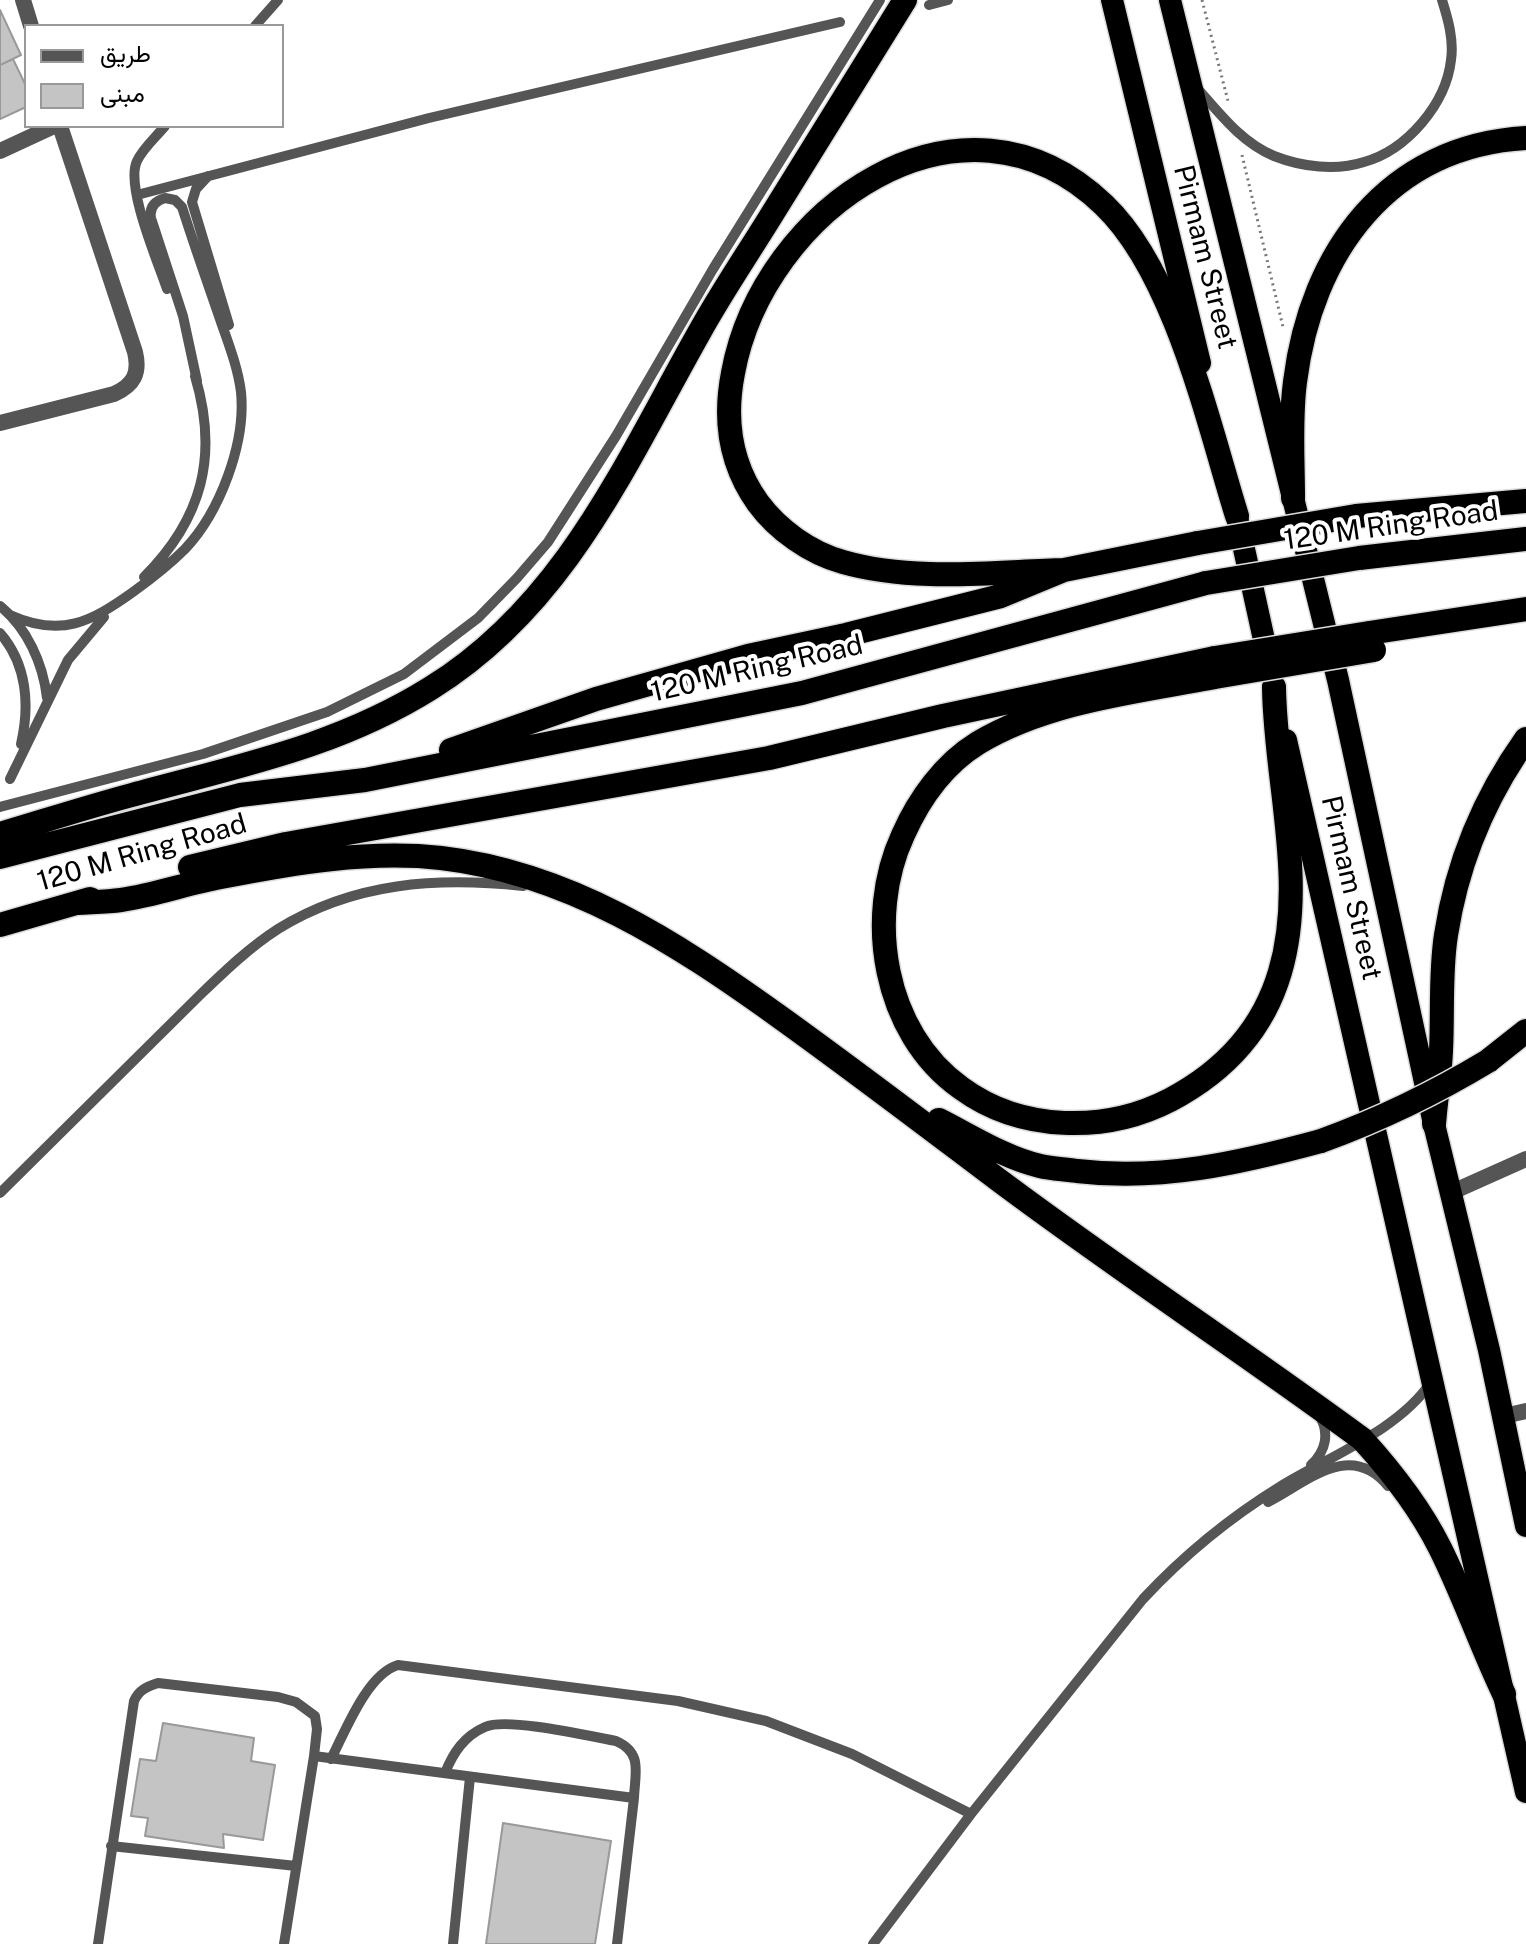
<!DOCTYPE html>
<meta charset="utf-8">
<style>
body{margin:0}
#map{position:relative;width:1526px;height:1944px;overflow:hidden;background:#fff;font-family:"Public Sans",Vazirmatn,sans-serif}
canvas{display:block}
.legend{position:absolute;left:24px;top:24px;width:260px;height:104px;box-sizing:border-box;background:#fff;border:2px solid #999;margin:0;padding:10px 14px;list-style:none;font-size:24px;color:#000}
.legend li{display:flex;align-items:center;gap:16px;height:40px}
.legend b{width:40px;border:2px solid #999}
</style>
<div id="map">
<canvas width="1526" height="1944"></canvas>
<ul class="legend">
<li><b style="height:10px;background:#555"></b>طريق</li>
<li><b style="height:22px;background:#c4c4c4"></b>مبنى</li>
</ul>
</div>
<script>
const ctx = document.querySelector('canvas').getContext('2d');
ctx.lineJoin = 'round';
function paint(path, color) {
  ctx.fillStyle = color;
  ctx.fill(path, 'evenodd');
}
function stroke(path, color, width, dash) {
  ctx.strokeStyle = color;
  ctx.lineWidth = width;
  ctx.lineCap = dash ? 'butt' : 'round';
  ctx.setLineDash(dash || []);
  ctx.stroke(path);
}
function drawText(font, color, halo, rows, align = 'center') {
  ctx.font = font + ' "Public Sans",sans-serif';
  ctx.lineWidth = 8;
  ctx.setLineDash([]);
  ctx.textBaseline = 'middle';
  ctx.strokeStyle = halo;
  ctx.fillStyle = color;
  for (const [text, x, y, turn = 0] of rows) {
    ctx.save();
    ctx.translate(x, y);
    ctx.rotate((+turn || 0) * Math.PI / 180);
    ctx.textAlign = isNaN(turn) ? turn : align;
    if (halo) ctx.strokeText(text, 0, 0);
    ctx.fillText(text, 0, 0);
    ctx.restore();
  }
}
const building = new Path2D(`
 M 0,10 L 21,55 L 0,65 Z
 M 13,59 L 26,86 L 26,107 L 0,119 L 0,65 Z
 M 163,1723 L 254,1738 L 251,1761 L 275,1765 L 263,1840 L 223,1834 L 224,1848 L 145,1836 L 148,1818 L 131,1816 L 140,1759 L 156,1761 Z
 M 503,1823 L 611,1841 L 595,1944 L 486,1944 Z`);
paint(building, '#c4c4c4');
stroke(building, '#999', 2);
const trunk = new Path2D(`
 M 1112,0 L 1200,363
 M 1170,0 L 1338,680 L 1434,1124 L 1489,1350 L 1526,1526
 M 1237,517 L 1270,667
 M 1286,740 L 1526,1792`);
const motorway = new Path2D(`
 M 1293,498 C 1293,460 1290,420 1295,382 C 1311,252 1388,146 1526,138
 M 1356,516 L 1526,501
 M 1359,558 L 1526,539
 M 1064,570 C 992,572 913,582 843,562 C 810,553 778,530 758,503 C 730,464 724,419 733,373 C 763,209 962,69 1104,205 C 1175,273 1208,423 1237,516
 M 1369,633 L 1526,609
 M 1215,677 C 1137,692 1048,701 978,743 C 944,764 919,799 903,835 C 865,917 883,1033 961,1088 C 1021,1132 1106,1133 1170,1100 C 1223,1072 1263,1030 1280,972 C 1307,881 1275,780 1274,687
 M 451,750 L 596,699 L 748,656 L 846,635 L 1001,596 L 1064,570 L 1198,543
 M 0,834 C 44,821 87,807 132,795 C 237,766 337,747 431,688 C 565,605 625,464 699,333 C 721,293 747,255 771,216 C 816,144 860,72 905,0
 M 0,857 L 240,795 L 365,780 L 802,693 L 1206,583
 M 190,867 L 286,844 L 769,758 L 943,716 L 1215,658
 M 77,903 C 91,902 106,902 121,900 C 155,895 188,883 221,877 C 292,863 368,850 441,858 C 569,873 675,942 777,1015 C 851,1068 923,1123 996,1178 C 1116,1268 1241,1350 1362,1439 C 1392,1472 1420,1508 1440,1548 C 1464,1596 1481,1646 1504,1694
 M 0,925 L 90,899
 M 1488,1061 L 1526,1031
 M 939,1120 C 971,1136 1005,1158 1040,1166 C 1052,1169 1065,1169 1077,1171 C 1161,1181 1240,1163 1321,1141
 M 1434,1124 C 1436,1099 1440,1075 1441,1051 C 1443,1012 1440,973 1446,935 C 1457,863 1484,798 1526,739`);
stroke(trunk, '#dbdbdb', 25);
stroke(motorway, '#dbdbdb', 27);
stroke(new Path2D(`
 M 1202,0 L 1228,101
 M 1242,155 L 1283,327`), '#777', 3, [2, 4]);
stroke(new Path2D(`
 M 929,5 L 948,0
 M 255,26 L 278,0
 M 1197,88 C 1220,114 1242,143 1274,156 C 1302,167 1336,171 1364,162 C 1407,150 1446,104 1451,60 C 1454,40 1448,19 1442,0
 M 165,126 C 156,137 143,148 137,161 C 125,186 158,262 167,289
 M 208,176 L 196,189 L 192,202 L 229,325
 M 137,195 L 429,118 L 840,22
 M 144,577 C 202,519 219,456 195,376
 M 0,606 C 27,628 43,663 47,698
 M 10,615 C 61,638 91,622 133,592 C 151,579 169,565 185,549 C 220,512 246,443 241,392 C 238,368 229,345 221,322 C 208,284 194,245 182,207 L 175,200 L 165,198 C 155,201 149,207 151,218 L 183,316 L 197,381
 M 0,633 C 27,664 30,705 21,744
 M 10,779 L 68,660 L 104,617
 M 0,807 L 203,754 L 327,712 L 404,674 L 478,618 L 517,578 L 548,542 L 616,436 L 713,269 L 880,0
 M 0,1193 L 202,993 C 226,970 250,947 278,929 C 354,882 437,877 523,886
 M 1311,1465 C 1326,1451 1330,1433 1319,1415
 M 1268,1502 C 1307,1482 1350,1440 1388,1486
 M 314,1756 L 634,1798 L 617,1944
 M 331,1759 C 345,1732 367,1674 398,1665 L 678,1701 L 766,1721 L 852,1754 L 971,1814
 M 445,1773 C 453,1753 464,1736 485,1727 C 507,1717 589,1736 616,1741 C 643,1753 635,1772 634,1798
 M 111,1846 L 296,1866
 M 98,1944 L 134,1701 C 139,1690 146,1687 158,1683 L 278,1697 L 296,1702 L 315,1716 L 317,1729 L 314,1756 L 284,1944
 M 453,1944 L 470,1777
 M 873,1944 L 971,1814 L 1143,1599 C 1184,1555 1229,1518 1281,1486 C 1330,1456 1399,1430 1431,1382`), '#555', 10);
stroke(new Path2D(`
 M 23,0 L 31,26
 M 0,151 L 54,126
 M 0,423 L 114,394 C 134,385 140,373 135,352 L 60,126
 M 1504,1416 L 1526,1411`), '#555', 16);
stroke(new Path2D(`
 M 1450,1193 L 1526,1159`), '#555', 16);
stroke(trunk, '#000', 22);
stroke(motorway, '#000', 24);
const motorwayBridge = new Path2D(`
 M 1198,543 L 1356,516
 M 1206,583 L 1359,558
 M 1215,658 L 1369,633
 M 1215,677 L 1374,650
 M 1321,1141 C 1379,1120 1435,1093 1488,1061`);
stroke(motorwayBridge, '#dbdbdb', 27, []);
stroke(motorwayBridge, '#000', 24);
drawText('28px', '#000', '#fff', [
 ["Pirmam Street",1205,257,76],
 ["120 M Ring Road",1391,526,-8],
 ["120 M Ring Road",757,669,-13],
 ["120 M Ring Road",142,853,-16],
 ["Pirmam Street",1351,888,77]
]);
</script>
